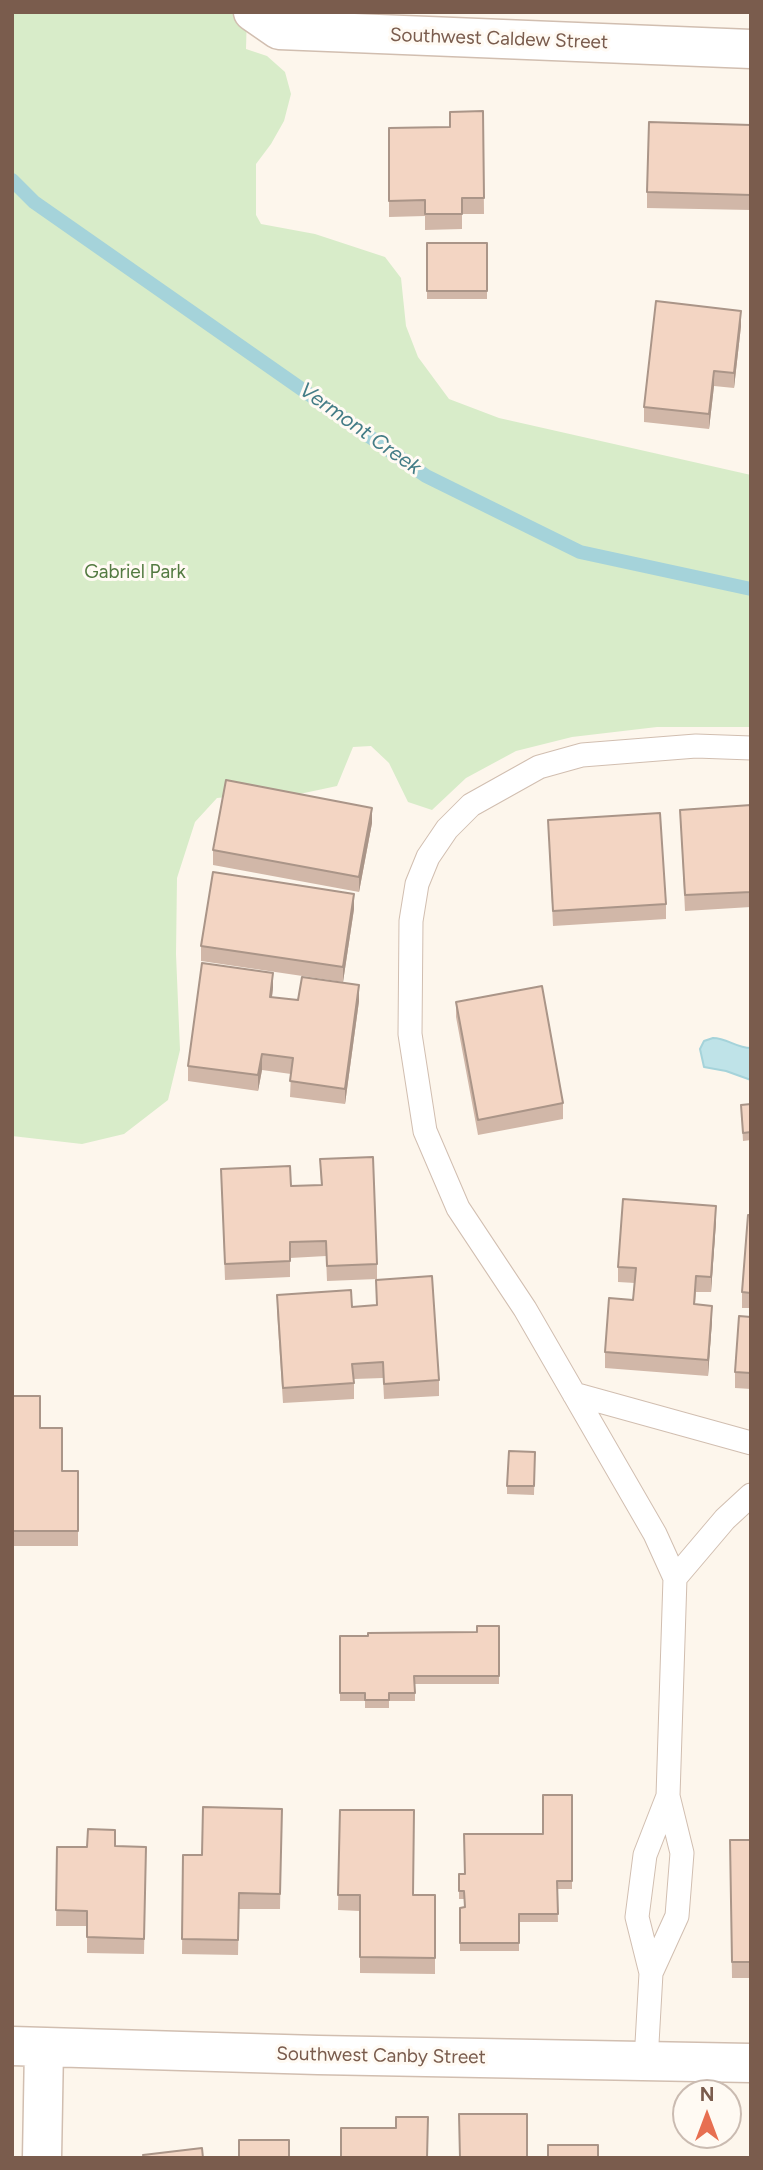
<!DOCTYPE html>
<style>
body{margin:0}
#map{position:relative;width:763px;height:2170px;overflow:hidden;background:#fdf6ec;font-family:Figtree,sans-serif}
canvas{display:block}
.frame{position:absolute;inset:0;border:14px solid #7a5c4d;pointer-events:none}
.north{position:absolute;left:672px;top:2079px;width:70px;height:70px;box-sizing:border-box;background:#fffaf3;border:2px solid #cabbb1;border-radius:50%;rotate:0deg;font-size:19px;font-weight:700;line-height:28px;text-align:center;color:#7a5c4d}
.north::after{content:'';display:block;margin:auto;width:24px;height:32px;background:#e76f51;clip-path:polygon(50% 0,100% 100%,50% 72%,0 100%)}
</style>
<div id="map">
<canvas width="763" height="2170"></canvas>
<div class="frame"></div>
<div class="north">N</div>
</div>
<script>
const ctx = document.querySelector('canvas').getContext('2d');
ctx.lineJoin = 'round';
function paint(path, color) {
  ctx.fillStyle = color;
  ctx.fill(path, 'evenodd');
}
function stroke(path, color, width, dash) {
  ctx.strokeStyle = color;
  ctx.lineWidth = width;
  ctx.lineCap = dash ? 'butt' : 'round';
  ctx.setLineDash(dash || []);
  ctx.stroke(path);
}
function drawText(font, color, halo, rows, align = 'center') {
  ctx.font = font + ' Figtree,sans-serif';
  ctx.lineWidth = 6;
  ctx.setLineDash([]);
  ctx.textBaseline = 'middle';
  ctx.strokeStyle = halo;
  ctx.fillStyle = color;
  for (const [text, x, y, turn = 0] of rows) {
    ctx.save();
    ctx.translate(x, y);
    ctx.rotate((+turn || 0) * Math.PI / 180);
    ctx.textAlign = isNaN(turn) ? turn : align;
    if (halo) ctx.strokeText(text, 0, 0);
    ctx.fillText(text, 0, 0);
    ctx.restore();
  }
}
paint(new Path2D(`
 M 12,12 L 247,12 L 246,49 L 267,56 L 285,72 L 291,94 L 284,121 L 271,144 L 256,164 L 256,215 L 261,224 L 315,234 L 385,257 L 401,278 L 406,326 L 418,357 L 449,399 L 499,418 L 751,475 L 751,727 L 657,727 L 572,737 L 516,751 L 466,778 L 432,810 L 408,802 L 389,763 L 371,746 L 353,747 L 337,786 L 290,796 L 257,794 L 217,798 L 195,822 L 177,878 L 176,954 L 180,1050 L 168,1100 L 124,1134 L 82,1144 L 12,1136 Z`), '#d8ecc9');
const water = new Path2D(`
 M 713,1038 C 727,1038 736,1048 751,1048 L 751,1080 L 726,1071 L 704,1067 L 700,1049 L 704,1041 Z`);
paint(water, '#bfe3e8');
stroke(water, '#a5d3da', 2);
stroke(new Path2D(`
 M 12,180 L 34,202 L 426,476 L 580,552 L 751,589`), '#a5d3da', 14);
const service = new Path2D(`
 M 574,1394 L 751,1443
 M 675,1578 L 725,1519 L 751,1495
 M 651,1973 L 677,1916 L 682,1853 L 668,1796 L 675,1578 L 655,1534 L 525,1309 L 458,1208 L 425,1131 L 410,1034 L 411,921 L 417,884 L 428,857 L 447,829 L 471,805 L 539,767 L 582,755 L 696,746 L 751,748
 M 646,2061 L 651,1973 L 637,1917 L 645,1855 L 668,1796`);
const minor = new Path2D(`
 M 253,12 L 279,30 L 751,49
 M 12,2046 L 318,2055 L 751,2063
 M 42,2158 L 44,2047`);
stroke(service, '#d1beb0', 25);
stroke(minor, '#d1beb0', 41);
stroke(service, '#fff', 23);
stroke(minor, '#fff', 38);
paint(new Path2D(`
 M 483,111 L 484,214 L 462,214 L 462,229 L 425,230 L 425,216 L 389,217 L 389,128 L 450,127 Z
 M 751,125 L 751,210 L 647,208 L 647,192 Z
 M 427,243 L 487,243 L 487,299 L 427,299 Z
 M 741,326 L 734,388 L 714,386 L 709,429 L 644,422 L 644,407 Z
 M 751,805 L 751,907 L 685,911 L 680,810 Z
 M 548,820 L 666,904 L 666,919 L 553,926 Z
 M 372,823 L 359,892 L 213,865 L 213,850 Z
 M 354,909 L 343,982 L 201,961 L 201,946 Z
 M 273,988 L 272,997 L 298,1000 L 359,1001 L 345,1104 L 290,1097 L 291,1074 L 262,1070 L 258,1091 L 188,1081 L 188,1066 Z
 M 456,1002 L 563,1103 L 563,1119 L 478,1135 L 456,1017 Z
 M 751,1104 L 751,1140 L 743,1141 L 741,1105 Z
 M 320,1159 L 377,1264 L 377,1279 L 327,1281 L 326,1256 L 290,1258 L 290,1277 L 225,1280 L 221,1169 L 291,1186 L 321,1185 Z
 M 751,1215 L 751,1308 L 742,1308 L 742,1292 Z
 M 716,1222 L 711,1292 L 696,1292 L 695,1304 L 712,1321 L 708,1376 L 605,1368 L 605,1352 L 633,1300 L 635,1283 L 618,1282 L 618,1267 Z
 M 376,1280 L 439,1380 L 439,1396 L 384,1399 L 383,1378 L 354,1379 L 354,1399 L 283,1403 L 277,1311 L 277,1295 L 352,1307 L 376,1305 Z
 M 751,1317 L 751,1389 L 735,1388 L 735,1372 Z
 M 12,1396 L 40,1428 L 62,1471 L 78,1471 L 78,1546 L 12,1546 Z
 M 535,1452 L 534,1495 L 507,1494 L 507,1486 Z
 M 499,1626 L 499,1684 L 415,1684 L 415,1701 L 389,1701 L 389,1708 L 365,1708 L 365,1701 L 340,1701 L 340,1636 L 477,1632 Z
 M 572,1795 L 572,1889 L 557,1889 L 558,1922 L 519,1922 L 519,1951 L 460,1951 L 460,1908 L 464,1907 L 464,1899 L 459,1899 L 459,1874 L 465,1874 L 543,1834 Z
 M 282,1809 L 280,1909 L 239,1909 L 238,1955 L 182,1954 L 183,1855 L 202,1855 Z
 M 340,1810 L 413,1895 L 435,1895 L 435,1974 L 360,1973 L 360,1911 L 338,1910 Z
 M 730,1840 L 751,1840 L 751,1978 L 732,1978 Z
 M 115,1846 L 146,1847 L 144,1954 L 87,1953 L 87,1926 L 56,1926 L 57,1847 Z`), '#d1b7a8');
paint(new Path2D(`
 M 741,311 L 741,326 L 734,388 L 734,373 Z
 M 714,371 L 714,386 L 709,429 L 709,414 Z
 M 372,808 L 372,823 L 359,892 L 359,877 Z
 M 354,894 L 354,909 L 343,982 L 343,967 Z
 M 273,973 L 273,988 L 270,1012 L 270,997 Z
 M 359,985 L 359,1001 L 345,1104 L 345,1089 Z
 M 262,1054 L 262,1070 L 258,1091 L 258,1075 Z
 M 716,1206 L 716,1222 L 711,1292 L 711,1277 Z
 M 712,1306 L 712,1321 L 708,1376 L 708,1360 Z`), '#aa9588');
const building = new Path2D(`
 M 483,111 L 484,198 L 462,198 L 462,214 L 425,214 L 425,200 L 389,201 L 389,128 L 450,127 L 450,112 Z
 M 649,122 L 751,125 L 751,195 L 647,192 Z
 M 427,243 L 487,243 L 487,291 L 427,291 Z
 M 656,301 L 741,311 L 734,373 L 714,371 L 709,414 L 644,407 Z
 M 226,780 L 372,808 L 359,877 L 213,850 Z
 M 751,805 L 751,892 L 685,895 L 680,810 Z
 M 660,813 L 666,904 L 553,911 L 548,820 Z
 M 213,872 L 354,894 L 343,967 L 201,946 Z
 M 202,963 L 273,973 L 270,997 L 298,1000 L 302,977 L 359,985 L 345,1089 L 290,1081 L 293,1058 L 262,1054 L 258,1075 L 188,1066 Z
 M 542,986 L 563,1103 L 478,1120 L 456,1002 Z
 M 751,1104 L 751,1132 L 743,1133 L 741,1105 Z
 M 373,1157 L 377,1264 L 327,1266 L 326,1241 L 290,1242 L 290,1261 L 225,1264 L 221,1169 L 290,1166 L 291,1186 L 322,1185 L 320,1159 Z
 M 623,1199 L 716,1206 L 711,1277 L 696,1276 L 694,1304 L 712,1306 L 708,1360 L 605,1352 L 609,1298 L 633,1300 L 636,1268 L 618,1267 Z
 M 748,1215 L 751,1215 L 751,1293 L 742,1292 Z
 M 432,1276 L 439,1380 L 384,1384 L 383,1362 L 352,1364 L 354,1383 L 283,1388 L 277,1295 L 351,1290 L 352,1307 L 377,1305 L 376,1280 Z
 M 739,1316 L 751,1317 L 751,1373 L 735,1372 Z
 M 12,1396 L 40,1396 L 40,1428 L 62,1428 L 62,1471 L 78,1471 L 78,1531 L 12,1531 Z
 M 509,1451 L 535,1452 L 534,1486 L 507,1486 Z
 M 477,1626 L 499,1626 L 499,1676 L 414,1676 L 415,1693 L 389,1693 L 389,1700 L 365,1700 L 365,1693 L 340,1693 L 340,1636 L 368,1636 L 368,1633 L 477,1632 Z
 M 543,1795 L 572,1795 L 572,1881 L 557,1881 L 558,1914 L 519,1914 L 519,1943 L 460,1943 L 460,1908 L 465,1907 L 464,1891 L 459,1891 L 459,1874 L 465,1874 L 464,1834 L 543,1834 Z
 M 203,1807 L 282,1809 L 280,1894 L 239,1893 L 238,1940 L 182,1939 L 183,1855 L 202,1855 Z
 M 340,1810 L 414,1810 L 413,1895 L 435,1895 L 435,1958 L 360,1957 L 360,1895 L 338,1895 Z
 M 88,1829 L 115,1830 L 115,1846 L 146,1847 L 144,1939 L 87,1937 L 87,1911 L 56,1910 L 57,1847 L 87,1847 Z
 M 730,1840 L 751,1840 L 751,1962 L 732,1962 Z
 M 459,2114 L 527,2114 L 527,2158 L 460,2158 Z
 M 396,2117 L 428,2117 L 427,2158 L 341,2158 L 341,2128 L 396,2128 Z
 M 239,2140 L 289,2140 L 289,2158 L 239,2158 Z
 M 548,2145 L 598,2145 L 598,2158 L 548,2158 Z
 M 202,2148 L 203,2158 L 144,2158 L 143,2155 Z`);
paint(building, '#f3d5c3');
stroke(building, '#aa9588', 2);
drawText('19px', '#7a5c4d', '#fffaf3', [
 ["Southwest Caldew Street",499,39,2],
 ["Southwest Canby Street",381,2056,1]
]);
drawText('19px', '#537a41', '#fffaf3', [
 ["Gabriel Park",135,572]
]);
drawText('italic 21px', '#437c86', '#fffaf3', [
 ["Vermont Creek",360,429,35]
]);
</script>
